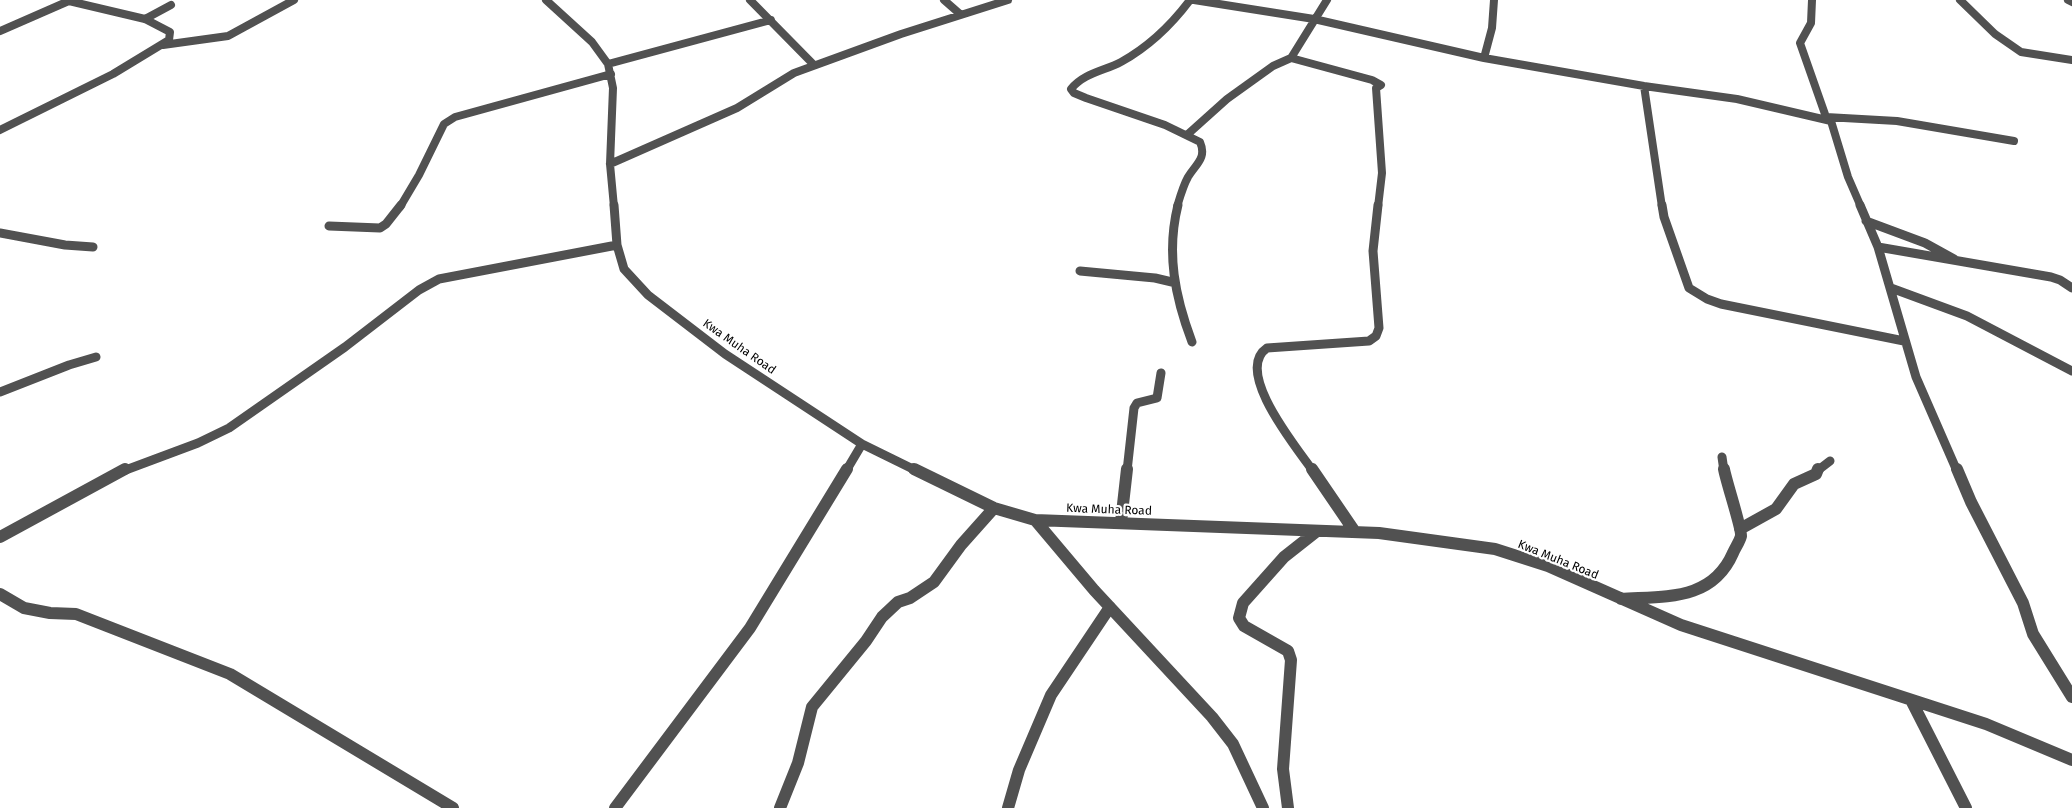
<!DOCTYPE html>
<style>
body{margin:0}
canvas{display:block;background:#fff}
</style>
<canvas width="2072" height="808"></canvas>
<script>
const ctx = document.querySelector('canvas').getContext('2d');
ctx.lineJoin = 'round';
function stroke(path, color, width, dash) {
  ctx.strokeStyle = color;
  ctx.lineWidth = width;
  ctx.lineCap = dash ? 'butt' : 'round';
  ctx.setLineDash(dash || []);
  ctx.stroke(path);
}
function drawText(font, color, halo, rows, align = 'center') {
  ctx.font = font + ' "Fira Sans",sans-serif';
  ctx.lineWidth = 4.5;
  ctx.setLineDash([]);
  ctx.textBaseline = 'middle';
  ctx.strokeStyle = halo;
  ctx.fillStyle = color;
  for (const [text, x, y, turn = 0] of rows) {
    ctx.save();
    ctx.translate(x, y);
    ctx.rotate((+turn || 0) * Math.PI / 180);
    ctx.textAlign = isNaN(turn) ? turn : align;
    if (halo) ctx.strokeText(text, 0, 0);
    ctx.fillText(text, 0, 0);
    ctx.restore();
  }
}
stroke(new Path2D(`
 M 546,0 L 592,42 L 608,64 L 613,88 L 610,164 L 614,207
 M 750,0 L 814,65
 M 944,0 L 960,14
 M 1194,0 L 1314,19 L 1484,58 L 1644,86 L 1737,99 L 1831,121
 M 1812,0 L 1811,23 L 1800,43 L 1826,117 L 1831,121 L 1848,177 L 1861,207
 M 1960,0 L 1995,34 L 2021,52 L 2072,60
 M 2068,0 L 2072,2
 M 145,19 L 171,5
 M 0,31 L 71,0
 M 163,45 L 228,36 L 294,0
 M 1291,58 L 1372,80 L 1381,85 L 1376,88 L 1382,173 L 1378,207
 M 1484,58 L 1492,28 L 1494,0
 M 608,64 L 771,20
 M 1644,86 L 1662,207
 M 1826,117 L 1897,121 L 2014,141
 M 0,130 L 113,74 L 169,40 L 170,32 L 145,19 L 69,1
 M 1188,134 L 1227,99 L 1273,66 L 1291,58 L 1327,0
 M 610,164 L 737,108 L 794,73 L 901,34 L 1008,0
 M 400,207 L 419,175 L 444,124 L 455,117 L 611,74
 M 1177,207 C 1180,197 1183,186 1188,177 C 1196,164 1207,158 1200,142 L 1165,125 L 1086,98 L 1074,93 L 1071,89 C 1084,73 1104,71 1121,62 C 1148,47 1172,24 1190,0`), '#515151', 8);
stroke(new Path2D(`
 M 614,205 L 617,245 L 624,269 L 648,295 L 725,354 L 862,444 L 917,471
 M 1178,205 C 1166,253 1175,297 1192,342
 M 1662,205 L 1664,217 L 1689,288 L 1707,299 L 1721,304 L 1904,341
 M 1860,205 L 1878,247 L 1916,377 L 1957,471
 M 1866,221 L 1925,243 L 1954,259
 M 329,226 L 380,228 L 386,224 L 401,205
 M 0,233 L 65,245 L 93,247
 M 1878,247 L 2051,277 L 2060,280 L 2072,288
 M 1080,271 L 1155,278 L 1172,282
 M 1891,288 L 1967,316 L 2072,371
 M 0,392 L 69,365 L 96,357
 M 1722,457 L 1724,471
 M 123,471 L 198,443 L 229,428 L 345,347 L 419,290 L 439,279 L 617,245
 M 846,471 L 862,444
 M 1127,471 L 1134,408 L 1137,403 L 1157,398 L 1161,373
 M 1313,471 C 1297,448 1233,371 1267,348 L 1369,341 L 1376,336 L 1379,328 L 1373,251 L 1378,205
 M 1817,471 L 1830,461`), '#515151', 9);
stroke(new Path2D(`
 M 914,469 L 994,508 L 1035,520 L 1379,533 L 1495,549 L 1548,566 L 1681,625 L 1986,724 L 2072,760
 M 1312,469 L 1355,532
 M 1957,469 L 1971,502 L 2023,603 L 2033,634 L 2072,697
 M 1035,520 L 1094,590 L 1212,717 L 1233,744 L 1263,808
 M 1121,522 L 1127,469
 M 1740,529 L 1776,509 L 1794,484 L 1816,474 L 1818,469
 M 0,537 L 125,469
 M 0,594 L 24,608 L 50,613 L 76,614 L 230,674 L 453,808
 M 1621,599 C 1666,596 1712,601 1733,553 C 1735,548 1740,541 1741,536 C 1742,529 1726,481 1724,469
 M 1911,700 L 1966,808
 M 615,808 L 750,628 L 847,469
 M 780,808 L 798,763 L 812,707 L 866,641 L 882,617 L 898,602 L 910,598 L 934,582 L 961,545 L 994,508
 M 1008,808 L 1019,770 L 1051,695 L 1110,607
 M 1288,808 L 1283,769 L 1291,660 L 1288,651 L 1244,626 L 1239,618 L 1243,603 L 1284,557 L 1317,531`), '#515151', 12);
drawText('12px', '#000', '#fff', [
 ["Kwa Muha Road",739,347,35],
 ["Kwa Muha Road",1109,510,2],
 ["Kwa Muha Road",1558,560,22]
]);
</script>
